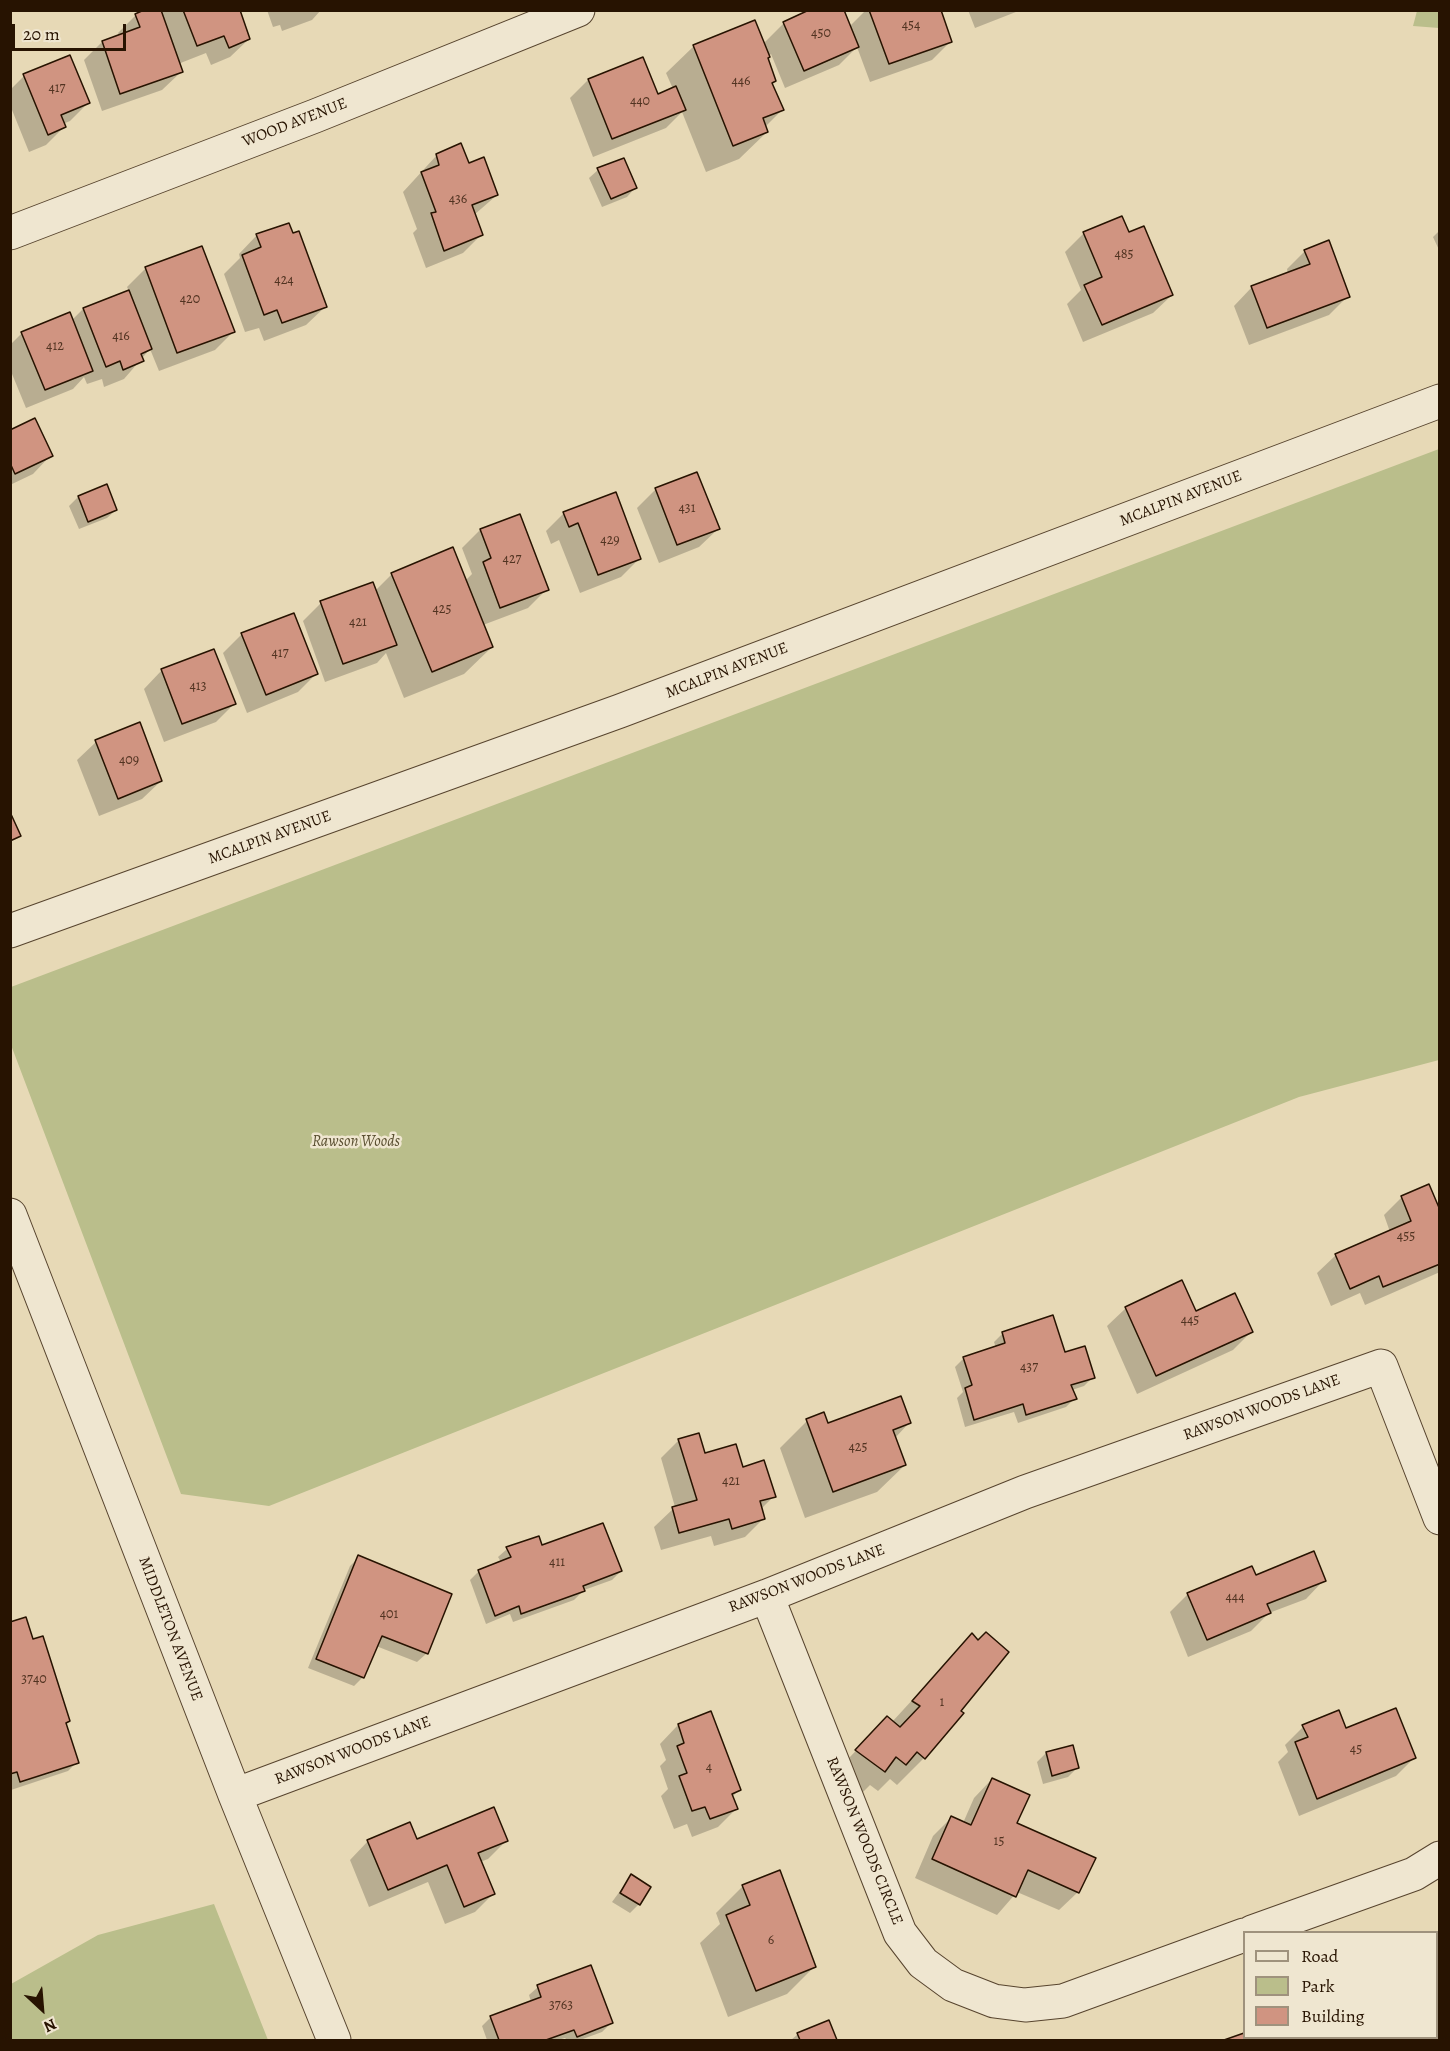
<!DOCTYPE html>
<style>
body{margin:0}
#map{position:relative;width:1450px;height:2051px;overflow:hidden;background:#e7d9b6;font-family:Alegreya,serif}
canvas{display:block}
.frame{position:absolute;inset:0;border:12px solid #271301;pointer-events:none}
.legend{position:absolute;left:1243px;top:1931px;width:195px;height:108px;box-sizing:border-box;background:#efe6d0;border:2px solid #9f927d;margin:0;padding:8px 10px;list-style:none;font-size:18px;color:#271301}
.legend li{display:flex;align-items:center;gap:12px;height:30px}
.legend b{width:30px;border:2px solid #9f927d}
.north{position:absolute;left:12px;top:1979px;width:60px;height:60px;-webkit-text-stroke:4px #efe6d0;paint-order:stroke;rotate:154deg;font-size:16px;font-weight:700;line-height:24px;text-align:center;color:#271301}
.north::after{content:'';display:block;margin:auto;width:21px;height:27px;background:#271301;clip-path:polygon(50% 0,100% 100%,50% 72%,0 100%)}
.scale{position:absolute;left:12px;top:24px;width:114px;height:27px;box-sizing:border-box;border:3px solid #271301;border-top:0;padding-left:8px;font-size:18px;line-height:21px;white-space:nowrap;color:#271301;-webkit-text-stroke:4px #efe6d0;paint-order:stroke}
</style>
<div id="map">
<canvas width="1450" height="2051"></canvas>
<div class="frame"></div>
<ul class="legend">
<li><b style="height:8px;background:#efe6d0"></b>Road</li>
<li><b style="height:16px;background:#babe8b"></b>Park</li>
<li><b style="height:16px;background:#d09481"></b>Building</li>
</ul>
<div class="north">N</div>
<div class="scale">20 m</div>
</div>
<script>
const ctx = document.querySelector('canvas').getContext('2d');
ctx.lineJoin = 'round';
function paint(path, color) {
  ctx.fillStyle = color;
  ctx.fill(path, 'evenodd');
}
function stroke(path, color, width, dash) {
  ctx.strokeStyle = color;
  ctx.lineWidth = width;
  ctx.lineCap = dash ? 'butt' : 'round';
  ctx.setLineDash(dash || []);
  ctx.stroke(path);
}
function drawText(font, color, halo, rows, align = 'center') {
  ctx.font = font + ' Alegreya,serif';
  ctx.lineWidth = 5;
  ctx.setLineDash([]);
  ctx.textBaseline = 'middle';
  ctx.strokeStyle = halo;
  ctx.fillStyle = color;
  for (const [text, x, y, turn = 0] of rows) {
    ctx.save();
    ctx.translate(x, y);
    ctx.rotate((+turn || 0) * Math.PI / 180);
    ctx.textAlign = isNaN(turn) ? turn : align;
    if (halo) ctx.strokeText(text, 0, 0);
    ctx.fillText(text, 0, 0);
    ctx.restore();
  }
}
paint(new Path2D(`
 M 1417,11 L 1439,11 L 1439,28 L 1413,26 Z
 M 1439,449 L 1439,1060 L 1299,1097 L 269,1506 L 181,1494 L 11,1045 L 11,987 Z
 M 214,1904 L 268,2040 L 11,2040 L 11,1984 L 98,1935 Z`), '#babe8b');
paint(new Path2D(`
 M 149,10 L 238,10 L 249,39 L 230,57 L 211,65 L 206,53 L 178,64 L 181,72 L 162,90 L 102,111 L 84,60 L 102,42 L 119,36 L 118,33 L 136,15 Z
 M 267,10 L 321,10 L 312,20 L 282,31 L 280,25 L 273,27 Z
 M 866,10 L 940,10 L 951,41 L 932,60 L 870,82 L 857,47 L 839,65 L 785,88 L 771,54 L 766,59 L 771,84 L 782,110 L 765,127 L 767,132 L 739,159 L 706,172 L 682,112 L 666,128 L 593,157 L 570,98 L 588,80 L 657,96 L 673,89 L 666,73 L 694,46 L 763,44 L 784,23 L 849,27 Z
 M 968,10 L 1021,10 L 975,28 Z
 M 24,76 L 88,103 L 70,121 L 63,124 L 64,127 L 46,145 L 29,152 L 10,105 L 10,90 Z
 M 437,155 L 497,195 L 474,215 L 481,235 L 463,253 L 426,268 L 413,233 L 417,229 L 403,192 Z
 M 598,170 L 635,188 L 627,197 L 602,207 L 589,178 Z
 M 1440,230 L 1440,252 L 1433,237 Z
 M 1084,233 L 1128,234 L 1172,295 L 1153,313 L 1083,342 L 1067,304 L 1081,290 L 1065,252 Z
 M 257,235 L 325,307 L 306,325 L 264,341 L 259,328 L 245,332 L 224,274 L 240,258 L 239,254 Z
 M 1305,251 L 1348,296 L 1329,315 L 1249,345 L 1234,306 L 1252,287 L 1288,274 L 1287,269 Z
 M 146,268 L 233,332 L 215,350 L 159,371 L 150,349 L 124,379 L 104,387 L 102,379 L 87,384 L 84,377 L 73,389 L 26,408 L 10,369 L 10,345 L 22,333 L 71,321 L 83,309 L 129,291 L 127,287 Z
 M 10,432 L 51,455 L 33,474 L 10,485 Z
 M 696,474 L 718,529 L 699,547 L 659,563 L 637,508 L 655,490 Z
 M 106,486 L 116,510 L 107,518 L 79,529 L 69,506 L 78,497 Z
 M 564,513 L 640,558 L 621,577 L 580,593 L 559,540 L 551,544 L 546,531 Z
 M 480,530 L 547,589 L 528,608 L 483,625 L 492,647 L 464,674 L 404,698 L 386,653 L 377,663 L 325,682 L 303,621 L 321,603 L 375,591 L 392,574 L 465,581 L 472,574 L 462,548 Z
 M 242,634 L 316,674 L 298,692 L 247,713 L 223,653 Z
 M 162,670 L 234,704 L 216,722 L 164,742 L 144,689 Z
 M 139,724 L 161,781 L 142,799 L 99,816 L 77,760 L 96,742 Z
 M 1402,1197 L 1440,1214 L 1440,1272 L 1365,1305 L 1360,1293 L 1331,1306 L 1317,1273 L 1336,1255 L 1390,1232 L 1384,1215 Z
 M 1126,1308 L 1251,1332 L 1233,1350 L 1137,1394 L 1107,1326 Z
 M 1003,1333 L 1064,1354 L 1093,1377 L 1084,1386 L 1072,1390 L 1075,1398 L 1066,1407 L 1018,1423 L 1014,1412 L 965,1427 L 957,1398 L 963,1392 L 955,1367 L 963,1359 L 996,1348 L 994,1342 Z
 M 807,1421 L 828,1425 L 909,1423 L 895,1438 L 905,1465 L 877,1492 L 805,1518 L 780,1448 Z
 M 679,1440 L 704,1455 L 742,1468 L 774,1496 L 761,1509 L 764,1518 L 745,1537 L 714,1546 L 711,1536 L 661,1550 L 654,1527 L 675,1507 L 661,1458 Z
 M 541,1547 L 621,1571 L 612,1580 L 584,1590 L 574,1600 L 513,1622 L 510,1614 L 486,1624 L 470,1580 L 479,1571 L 501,1562 L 498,1557 L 507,1549 Z
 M 359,1557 L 450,1595 L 426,1654 L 417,1662 L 376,1646 L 363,1677 L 354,1686 L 308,1668 L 350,1566 Z
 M 1255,1577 L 1324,1580 L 1306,1599 L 1269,1613 L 1251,1631 L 1188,1657 L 1170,1612 L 1188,1594 Z
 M 10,1623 L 32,1641 L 69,1721 L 65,1725 L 77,1762 L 68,1771 L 11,1790 Z
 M 972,1635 L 924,1758 L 897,1785 L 890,1779 L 878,1791 L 870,1785 L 857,1798 L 830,1778 L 887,1718 L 892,1722 Z
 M 710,1713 L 739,1790 L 732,1797 L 736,1809 L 718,1827 L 692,1837 L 687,1824 L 674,1829 L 661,1796 L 668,1789 L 660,1766 L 666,1760 L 660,1744 L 678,1725 Z
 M 1303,1727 L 1345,1730 L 1414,1758 L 1396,1776 L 1299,1816 L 1278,1762 L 1288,1752 L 1285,1745 Z
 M 1072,1747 L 1077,1768 L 1068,1777 L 1043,1784 L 1037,1762 L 1046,1753 Z
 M 992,1779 L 1015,1824 L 1078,1892 L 1059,1910 L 1017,1892 L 997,1915 L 915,1878 L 933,1836 L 951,1818 L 963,1823 L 974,1798 Z
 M 368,1841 L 506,1841 L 488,1859 L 480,1862 L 493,1894 L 475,1912 L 445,1924 L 428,1882 L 369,1907 L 350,1860 Z
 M 631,1876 L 639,1904 L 630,1913 L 612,1902 Z
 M 743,1886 L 814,1967 L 787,1994 L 728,2017 L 700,1943 L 720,1924 L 716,1913 Z
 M 538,1987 L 611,2023 L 602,2032 L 580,2040 L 567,2040 L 565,2038 L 558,2040 L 487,2040 L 482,2026 L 491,2017 L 531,2002 L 529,1995 Z
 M 1436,2015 L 1440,2037 L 1436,2040 L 1344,2040 L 1343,2038 L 1436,2038 Z
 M 828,2022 L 836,2040 L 791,2040 L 798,2034 Z
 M 1244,2034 L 1244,2038 L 1265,2038 L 1266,2040 L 1228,2040 Z
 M 1283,2038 L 1339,2038 L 1340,2040 L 1280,2040 Z`), '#0003');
const building = new Path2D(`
 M 144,10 L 161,10 L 183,72 L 120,94 L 102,41 L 140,27 L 135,14 Z
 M 183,10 L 240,10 L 250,39 L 229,48 L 224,36 L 197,46 Z
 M 809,10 L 844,10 L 859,47 L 804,71 L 783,22 Z
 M 869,10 L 941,10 L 952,42 L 889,64 Z
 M 755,20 L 770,57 L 768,58 L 776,81 L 772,83 L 784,110 L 763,118 L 768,132 L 733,146 L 693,45 Z
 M 70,55 L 90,103 L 61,115 L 66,127 L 48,135 L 23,74 Z
 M 643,57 L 658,94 L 676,86 L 686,110 L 612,139 L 588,79 Z
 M 461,143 L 469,163 L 484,157 L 498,195 L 472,205 L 483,235 L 444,251 L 431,213 L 436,212 L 421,172 L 439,165 L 436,154 Z
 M 624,158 L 637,188 L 611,199 L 597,168 Z
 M 1122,216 L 1129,232 L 1144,226 L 1173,295 L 1102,325 L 1084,285 L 1102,277 L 1083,232 Z
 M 289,223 L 293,233 L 299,231 L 327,307 L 282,323 L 277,310 L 264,315 L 242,255 L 261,247 L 256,234 Z
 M 1329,240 L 1350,297 L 1267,328 L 1251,286 L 1310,264 L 1304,250 Z
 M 202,246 L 235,332 L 177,353 L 145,267 Z
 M 129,290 L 152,349 L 141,354 L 144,361 L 123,370 L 120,361 L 106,367 L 83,308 Z
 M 70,312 L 93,371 L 45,390 L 21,332 Z
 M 35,418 L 53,456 L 15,474 L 10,463 L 10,430 Z
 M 697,472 L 720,529 L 677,545 L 655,488 Z
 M 107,484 L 117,510 L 88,522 L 78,496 Z
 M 616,492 L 641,559 L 598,575 L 578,523 L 569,527 L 563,512 Z
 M 520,514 L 549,590 L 500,608 L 483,562 L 491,558 L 480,529 Z
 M 453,547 L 493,647 L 432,672 L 391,573 Z
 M 373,582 L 397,645 L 343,664 L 320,601 Z
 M 294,613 L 318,674 L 266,695 L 241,633 Z
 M 214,649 L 236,704 L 182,724 L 161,669 Z
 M 140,722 L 162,781 L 118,799 L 95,740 Z
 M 10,812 L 21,836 L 10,841 Z
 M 1429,1184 L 1440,1210 L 1440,1264 L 1383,1287 L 1379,1276 L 1350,1289 L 1335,1254 L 1411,1221 L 1401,1196 Z
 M 1182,1280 L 1196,1311 L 1235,1293 L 1253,1332 L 1156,1376 L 1125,1307 Z
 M 1053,1315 L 1065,1352 L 1085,1346 L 1095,1378 L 1071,1385 L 1077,1399 L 1026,1415 L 1023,1404 L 974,1420 L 965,1388 L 972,1385 L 963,1357 L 1005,1343 L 1002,1332 Z
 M 901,1396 L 911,1423 L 893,1430 L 906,1465 L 833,1492 L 806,1419 L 824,1412 L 828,1423 Z
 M 699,1433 L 705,1453 L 736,1444 L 743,1467 L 764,1460 L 776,1497 L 760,1501 L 765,1519 L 732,1529 L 729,1519 L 679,1533 L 672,1507 L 697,1500 L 678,1439 Z
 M 603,1523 L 622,1571 L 583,1586 L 585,1591 L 521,1614 L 519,1606 L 495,1616 L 478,1570 L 511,1557 L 506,1547 L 539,1536 L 542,1545 Z
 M 1314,1551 L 1326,1581 L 1267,1604 L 1271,1613 L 1207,1640 L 1187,1593 L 1252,1566 L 1256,1575 Z
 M 358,1555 L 452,1594 L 428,1654 L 382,1636 L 364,1678 L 316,1659 Z
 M 26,1617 L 33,1639 L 43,1636 L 70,1721 L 66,1723 L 79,1763 L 20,1782 L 17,1772 L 10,1774 L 10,1622 Z
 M 986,1632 L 1009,1652 L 961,1711 L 964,1713 L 925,1759 L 917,1752 L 906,1765 L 896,1757 L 885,1772 L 855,1750 L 887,1716 L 900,1727 L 920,1706 L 912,1701 L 972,1633 L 978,1640 Z
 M 1396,1708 L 1416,1758 L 1317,1799 L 1295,1742 L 1308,1737 L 1302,1725 L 1339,1710 L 1346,1728 Z
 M 711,1711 L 741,1790 L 732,1794 L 738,1809 L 710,1819 L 705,1807 L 692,1811 L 679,1776 L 687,1773 L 677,1746 L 684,1743 L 678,1724 Z
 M 1073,1745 L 1079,1768 L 1052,1776 L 1046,1752 Z
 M 992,1778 L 1030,1795 L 1017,1823 L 1096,1858 L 1079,1893 L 1028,1870 L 1016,1897 L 932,1859 L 951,1816 L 971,1825 Z
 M 494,1807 L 508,1841 L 478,1853 L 495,1894 L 464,1907 L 447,1865 L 388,1890 L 367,1840 L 410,1822 L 417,1839 Z
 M 780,1870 L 816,1967 L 756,1991 L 726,1915 L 750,1905 L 742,1885 Z
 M 631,1874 L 651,1887 L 640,1905 L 620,1893 Z
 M 591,1965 L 613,2023 L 577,2037 L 574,2030 L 546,2040 L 499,2040 L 490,2016 L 541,1997 L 537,1985 Z
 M 1436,2010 L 1440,2018 L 1440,2036 L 1436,2037 Z
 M 829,2020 L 837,2040 L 800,2040 L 797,2033 Z
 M 1244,2033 L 1244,2038 L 1267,2038 L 1268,2040 L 1224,2040 Z
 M 1299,2038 L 1341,2038 L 1342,2040 L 1300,2040 Z
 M 1367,2038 L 1434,2038 L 1427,2040 L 1369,2040 Z`);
paint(building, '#d09481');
stroke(building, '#271301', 1.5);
const minor = new Path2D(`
 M 10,233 L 315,116 L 578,10
 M 10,1215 L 235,1795 L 334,2040
 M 767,1596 L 900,1933 L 923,1963 L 953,1985 L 994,2001 L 1025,2005 L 1063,2001 L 1244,1935
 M 235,1795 L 767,1596 L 1025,1492 L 1381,1366 L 1440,1518
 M 1252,1932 L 1414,1874 L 1440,1858`);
const tertiary = new Path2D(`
 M 10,931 L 620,711 L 1440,401`);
stroke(minor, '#57442e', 35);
stroke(tertiary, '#57442e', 35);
stroke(minor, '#efe6d0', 33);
stroke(tertiary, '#efe6d0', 33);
drawText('14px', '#513321', null, [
 ["454",911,26],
 ["450",821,34],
 ["446",741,82],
 ["417",57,89],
 ["440",640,102],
 ["436",458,200],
 ["485",1124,255],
 ["424",284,281],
 ["420",190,300],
 ["416",121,337],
 ["412",55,347],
 ["431",687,509],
 ["429",610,541],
 ["427",512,560],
 ["425",442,610],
 ["421",358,623],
 ["417",280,654],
 ["413",198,687],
 ["409",129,761],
 ["455",1406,1237],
 ["445",1190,1321],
 ["437",1029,1368],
 ["425",858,1448],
 ["421",731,1482],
 ["411",557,1563],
 ["444",1235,1598],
 ["401",389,1615],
 ["3740",34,1680],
 ["1",942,1703],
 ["45",1356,1750],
 ["4",709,1768],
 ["15",999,1842],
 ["6",771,1941],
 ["3763",561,2006]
]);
drawText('16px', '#271301', '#efe6d0', [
 ["WOOD AVENUE",295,123,-21],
 ["MCALPIN AVENUE",1181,499,-21],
 ["MCALPIN AVENUE",727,671,-21],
 ["MCALPIN AVENUE",270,838,-20],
 ["RAWSON WOODS LANE",1262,1408,-20],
 ["RAWSON WOODS LANE",807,1579,-21],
 ["MIDDLETON AVENUE",170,1629,69],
 ["RAWSON WOODS LANE",353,1751,-21],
 ["RAWSON WOODS CIRCLE",864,1841,68]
]);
drawText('italic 16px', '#5a4f31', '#efe6d0', [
 ["Rawson Woods",356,1142]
]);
</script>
